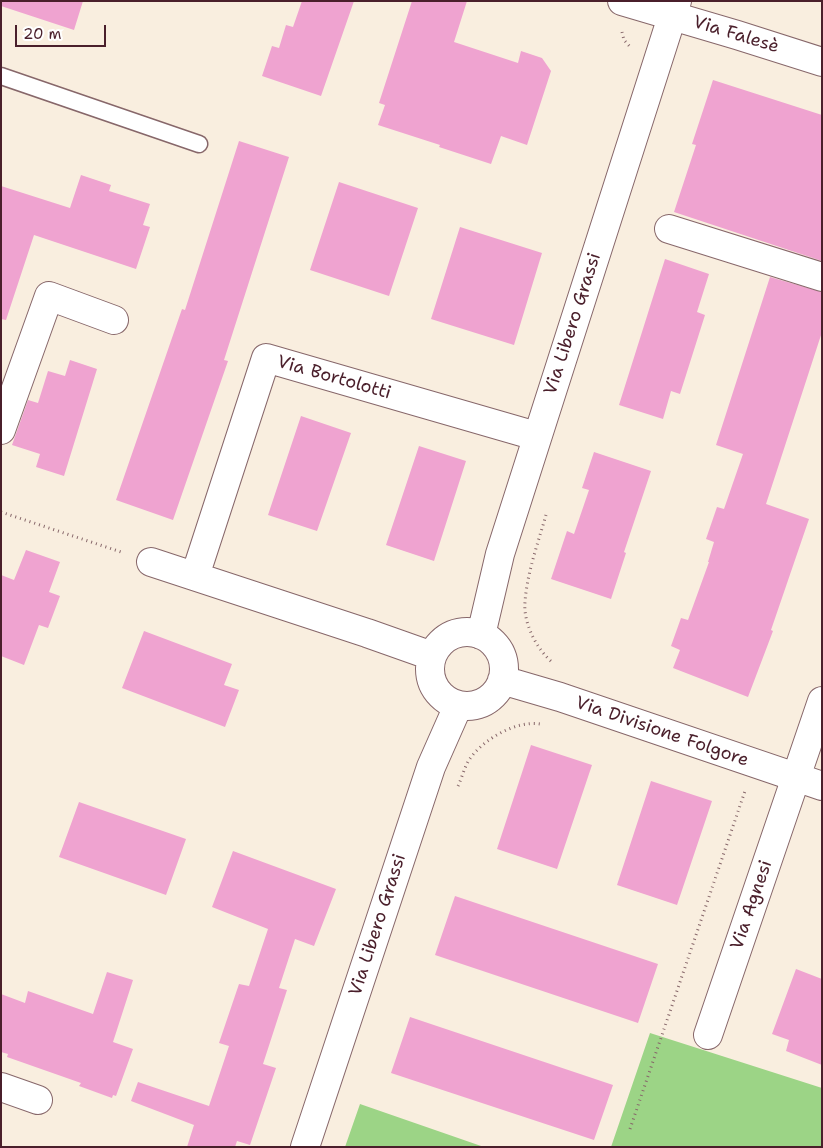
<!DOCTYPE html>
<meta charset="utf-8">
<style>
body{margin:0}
#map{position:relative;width:823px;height:1148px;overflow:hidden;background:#f9eedf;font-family:"Shantell Sans",sans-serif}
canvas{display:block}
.frame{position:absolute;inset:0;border:2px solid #4a1f2b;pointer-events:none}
.scale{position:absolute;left:15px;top:25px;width:91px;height:22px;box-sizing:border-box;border:2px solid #4a1f2b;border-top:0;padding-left:6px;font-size:15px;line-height:18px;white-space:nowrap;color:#4a1f2b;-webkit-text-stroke:4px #fff;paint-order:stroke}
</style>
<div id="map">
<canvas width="823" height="1148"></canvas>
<div class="frame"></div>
<div class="scale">20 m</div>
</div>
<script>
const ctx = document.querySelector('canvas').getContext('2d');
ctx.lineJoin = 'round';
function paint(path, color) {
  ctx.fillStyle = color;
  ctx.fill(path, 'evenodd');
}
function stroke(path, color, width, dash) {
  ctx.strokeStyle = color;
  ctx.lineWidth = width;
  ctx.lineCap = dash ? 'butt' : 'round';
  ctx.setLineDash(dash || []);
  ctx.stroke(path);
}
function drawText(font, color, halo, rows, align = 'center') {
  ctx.font = font + ' "Shantell Sans",sans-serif';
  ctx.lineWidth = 4.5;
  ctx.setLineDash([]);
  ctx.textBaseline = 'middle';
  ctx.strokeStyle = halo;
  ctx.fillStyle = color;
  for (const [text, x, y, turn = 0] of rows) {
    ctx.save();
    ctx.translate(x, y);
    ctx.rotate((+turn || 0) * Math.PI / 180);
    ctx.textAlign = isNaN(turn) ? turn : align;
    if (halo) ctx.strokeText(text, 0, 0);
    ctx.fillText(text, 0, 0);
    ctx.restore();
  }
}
paint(new Path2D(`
 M 650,1033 L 822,1088 L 822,1147 L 611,1147 Z
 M 360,1104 L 484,1147 L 485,1147 L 345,1147 Z`), '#9cd486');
paint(new Path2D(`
 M 1,1 L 83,1 L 74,30 L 1,6 Z
 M 302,1 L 354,1 L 321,96 L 262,76 L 272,46 L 279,48 L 286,25 L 293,27 Z
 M 412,1 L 467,1 L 454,42 L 518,63 L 521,51 L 542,58 L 551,71 L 527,145 L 501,136 L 491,164 L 439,147 L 440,145 L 378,125 L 385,105 L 379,103 Z
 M 713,80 L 822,115 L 822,261 L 674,212 L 696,145 L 692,144 Z
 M 239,141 L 289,157 L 224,360 L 228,361 L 173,520 L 116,500 L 182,309 L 185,310 Z
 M 81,175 L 111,185 L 109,191 L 150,204 L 143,225 L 150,227 L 136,269 L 34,235 L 6,320 L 1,319 L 1,186 L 70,208 Z
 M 339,182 L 418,208 L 389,296 L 310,270 Z
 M 460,227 L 542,253 L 514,345 L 431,319 Z
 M 665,259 L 709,274 L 697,312 L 705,315 L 680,394 L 671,391 L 663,419 L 619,405 Z
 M 770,277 L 822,292 L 822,332 L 766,504 L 809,519 L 771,630 L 773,631 L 748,697 L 673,668 L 680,650 L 671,646 L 681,618 L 688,620 L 709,562 L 708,562 L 714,542 L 706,539 L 717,507 L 724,509 L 743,454 L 716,445 Z
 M 70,360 L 97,369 L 64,476 L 36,467 L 40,454 L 12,445 L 28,400 L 38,403 L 48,371 L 65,376 Z
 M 301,416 L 351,433 L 317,531 L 268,515 Z
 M 419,446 L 466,461 L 434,561 L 386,545 Z
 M 594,452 L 651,471 L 624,552 L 626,553 L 611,599 L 551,579 L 567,531 L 574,534 L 589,490 L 582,488 Z
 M 26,550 L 60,562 L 49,592 L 60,596 L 48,628 L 39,625 L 24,665 L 1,656 L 1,575 L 14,580 Z
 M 144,631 L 232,664 L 224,685 L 239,690 L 225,727 L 122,688 Z
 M 531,745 L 592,765 L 557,869 L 497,849 Z
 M 651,781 L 712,801 L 677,905 L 617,885 Z
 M 79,802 L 186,839 L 166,895 L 59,857 Z
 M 233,851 L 336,889 L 314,946 L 295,939 L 279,988 L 287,990 L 263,1064 L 276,1068 L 250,1145 L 237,1141 L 235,1147 L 187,1147 L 194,1125 L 131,1101 L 138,1082 L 209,1106 L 229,1046 L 219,1043 L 239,984 L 249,986 L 268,929 L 212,907 Z
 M 455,896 L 658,964 L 638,1023 L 435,955 Z
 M 796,969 L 822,979 L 822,1065 L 786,1051 L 789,1040 L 772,1034 Z
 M 107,972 L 133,980 L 113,1042 L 133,1049 L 116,1096 L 113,1095 L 112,1098 L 79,1086 L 81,1083 L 7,1057 L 8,1054 L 1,1052 L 1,994 L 25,1003 L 28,991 L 93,1014 Z
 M 410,1017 L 613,1085 L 594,1140 L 391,1073 Z`), '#efa3d0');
const lane = new Path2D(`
 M 1,76 L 199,144`);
const street = new Path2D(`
 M 622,1 L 737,35 L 822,62
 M 669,229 L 822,277
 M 1,430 L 49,296 L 114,320
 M 151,562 L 367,633 L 432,656
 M 195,576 L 266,358 L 536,436
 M430 669a37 37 0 1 1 74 0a37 37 0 1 1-74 0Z
 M 481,635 L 500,554 L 677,1
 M 502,680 L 560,697 L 822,786
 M 708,1035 L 822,701
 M 1,1087 L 38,1100
 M 305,1147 L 431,767 L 458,706`);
stroke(lane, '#87676a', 19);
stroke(street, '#87676a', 30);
stroke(new Path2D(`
 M 622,32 L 624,40 L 631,48
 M 1,512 L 124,553
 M 546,515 C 538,543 527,573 525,602 C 523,623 537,650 553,663
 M 458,786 C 462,778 464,768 469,760 C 482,740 516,720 540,724
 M 630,1129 L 745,791`), '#87676a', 3, [1, 4]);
stroke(lane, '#fff', 16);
stroke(street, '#fff', 28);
drawText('18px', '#4a1f2b', '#fff', [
 ["Via Falesè",736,35,17],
 ["Via Libero Grassi",573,324,-72],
 ["Via Bortolotti",334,378,16],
 ["Via Divisione Folgore",662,732,19],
 ["Via Agnesi",752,905,-71],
 ["Via Libero Grassi",378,925,-72]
]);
</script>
